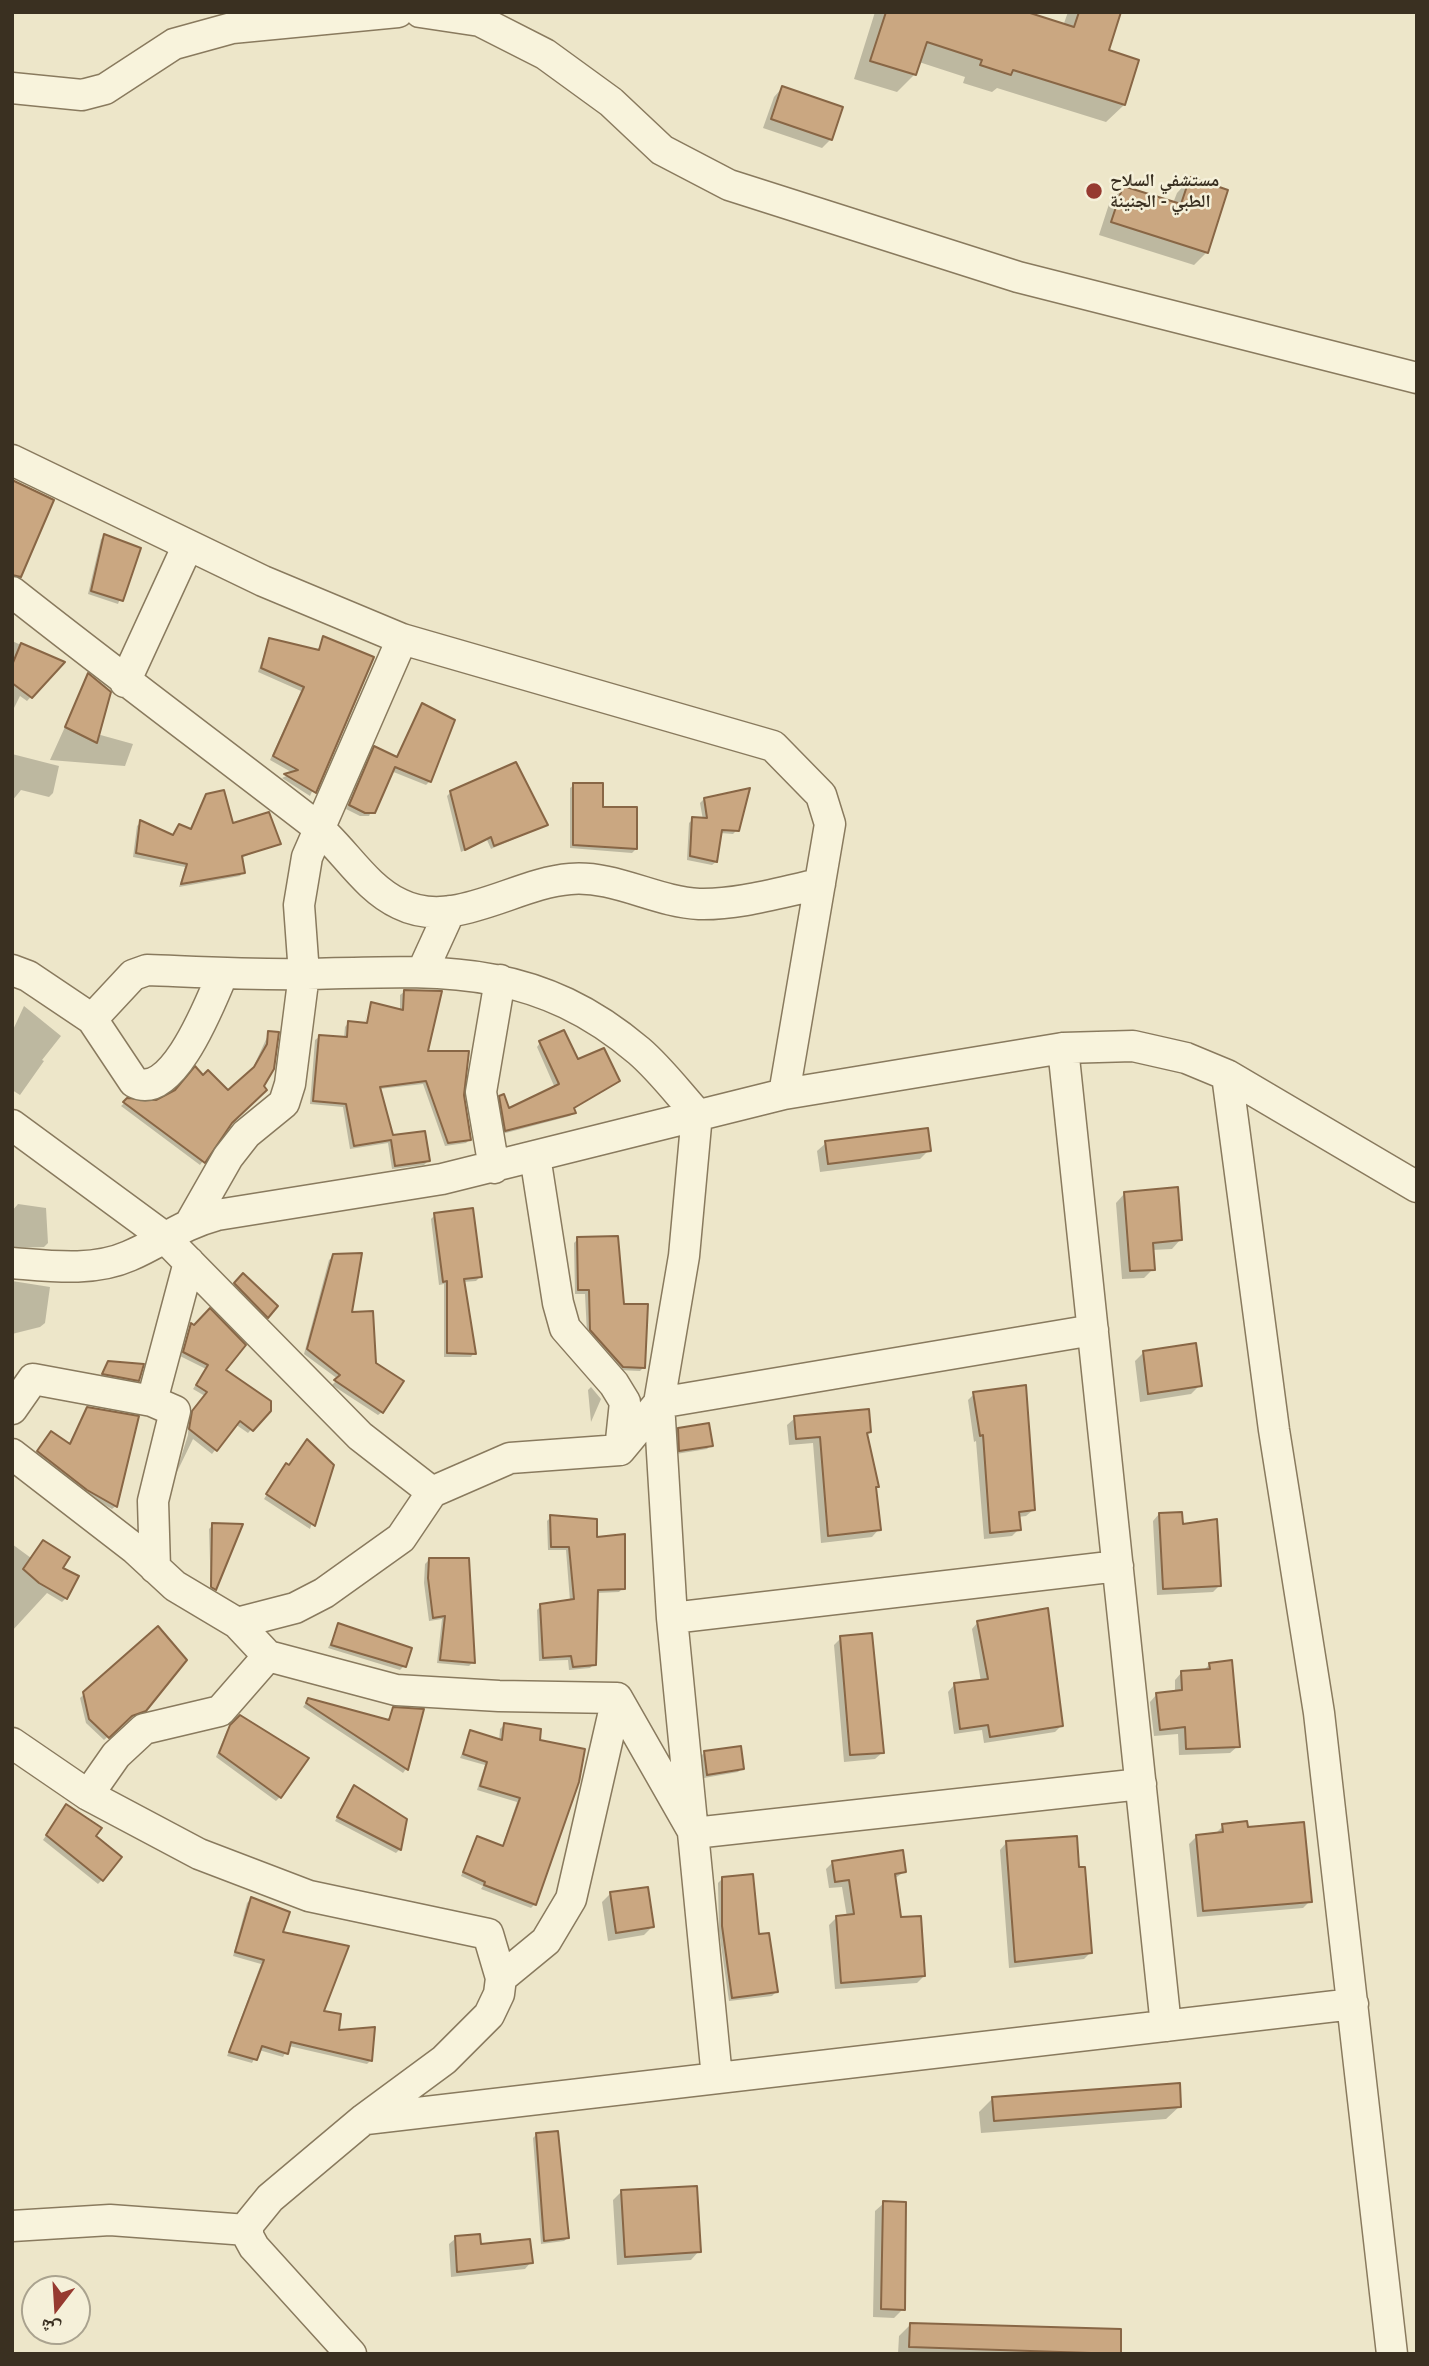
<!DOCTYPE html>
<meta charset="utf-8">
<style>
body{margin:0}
#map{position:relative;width:1429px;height:2366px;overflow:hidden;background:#ede6c9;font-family:"Noto Serif","Noto Naskh Arabic",serif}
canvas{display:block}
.frame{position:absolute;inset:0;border:14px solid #3a3021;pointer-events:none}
.north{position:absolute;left:21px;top:2275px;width:70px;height:70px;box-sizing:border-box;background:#f5f0d9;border:2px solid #aaa38f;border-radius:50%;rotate:197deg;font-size:19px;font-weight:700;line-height:28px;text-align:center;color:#3a3021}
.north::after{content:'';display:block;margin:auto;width:24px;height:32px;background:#963a30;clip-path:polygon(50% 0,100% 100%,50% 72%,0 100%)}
</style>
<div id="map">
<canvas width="1429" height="2366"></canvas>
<div class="frame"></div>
<div class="north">ش</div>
</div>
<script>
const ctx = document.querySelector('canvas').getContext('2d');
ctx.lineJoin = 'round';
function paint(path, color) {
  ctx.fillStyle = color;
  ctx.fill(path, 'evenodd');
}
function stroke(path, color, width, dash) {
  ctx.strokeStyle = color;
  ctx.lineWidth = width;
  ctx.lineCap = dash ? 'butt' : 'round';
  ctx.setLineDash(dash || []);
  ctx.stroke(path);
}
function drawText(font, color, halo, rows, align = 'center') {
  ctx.font = font + ' "Noto Serif","Noto Naskh Arabic",serif';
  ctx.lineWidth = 5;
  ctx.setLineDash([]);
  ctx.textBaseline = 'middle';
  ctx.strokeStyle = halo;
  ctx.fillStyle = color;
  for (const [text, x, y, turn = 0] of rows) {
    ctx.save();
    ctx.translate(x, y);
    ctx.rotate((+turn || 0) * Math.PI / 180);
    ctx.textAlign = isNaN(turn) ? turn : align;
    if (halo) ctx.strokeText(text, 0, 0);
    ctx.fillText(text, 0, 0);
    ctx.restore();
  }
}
paint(new Path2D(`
 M 875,12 L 985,12 L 1063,26 L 1068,12 L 1120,12 L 1107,51 L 1124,105 L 1106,122 L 997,88 L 992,92 L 963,83 L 965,77 L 919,62 L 915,74 L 897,92 L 854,79 Z
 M 782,88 L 831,139 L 822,148 L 763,128 L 774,97 Z
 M 1190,179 L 1207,252 L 1194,265 L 1099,235 L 1110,201 L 1124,188 L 1173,203 L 1177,193 Z
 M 105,536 L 139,549 L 118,604 L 88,594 L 101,539 Z
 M 324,638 L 372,658 L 310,796 L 282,778 L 293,773 L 270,760 L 301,691 L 258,672 L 269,640 L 317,652 Z
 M 12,641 L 62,663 L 27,701 L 20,696 L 12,712 Z
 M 88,676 L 97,734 L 133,744 L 125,766 L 50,760 Z
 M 423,705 L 430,781 L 426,785 L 391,771 L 369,816 L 360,816 L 346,809 L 371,752 L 375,748 L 396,758 Z
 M 12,754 L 59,766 L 53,793 L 49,797 L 21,790 L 12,801 Z
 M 574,785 L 601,809 L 636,849 L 632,853 L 570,848 L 570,788 Z
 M 451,792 L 546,825 L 491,849 L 487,840 L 461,852 L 447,796 Z
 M 207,796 L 231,825 L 279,843 L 241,858 L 243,872 L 240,876 L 179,887 L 185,867 L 133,857 L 137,826 L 141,822 L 172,836 L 179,826 L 189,830 Z
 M 704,799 L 737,830 L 733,834 L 720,833 L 716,862 L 712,865 L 687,860 L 689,823 L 693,819 L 703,820 L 700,803 Z
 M 404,992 L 425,1052 L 470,1139 L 466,1143 L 445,1146 L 423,1084 L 379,1089 L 392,1137 L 428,1161 L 424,1165 L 392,1169 L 388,1143 L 350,1149 L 343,1107 L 310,1104 L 315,1040 L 319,1037 L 344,1038 L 345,1027 L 348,1023 L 364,1025 L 368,1008 L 363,1031 L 367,1032 L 372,1006 L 370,1006 L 372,1004 L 400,1011 L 400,995 Z
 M 24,1006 L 61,1036 L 42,1060 L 44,1061 L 20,1095 L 12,1090 L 12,1032 Z
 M 269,1033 L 277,1034 L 231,1122 L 200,1165 L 121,1106 L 128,1100 L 157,1102 L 203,1077 L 228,1092 L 251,1072 Z
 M 540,1043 L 574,1112 L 570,1116 L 502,1134 L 496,1101 L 500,1097 L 508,1110 L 555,1088 L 537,1047 Z
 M 826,1143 L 929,1150 L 920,1159 L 820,1172 L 817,1151 Z
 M 1124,1194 L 1180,1240 L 1172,1249 L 1152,1250 L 1153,1269 L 1144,1278 L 1122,1279 L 1116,1203 Z
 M 18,1204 L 46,1208 L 48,1243 L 44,1247 L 12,1248 L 12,1211 Z
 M 435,1215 L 480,1277 L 476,1281 L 463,1282 L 474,1353 L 471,1357 L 444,1357 L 444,1284 L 439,1285 L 431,1219 Z
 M 578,1239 L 622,1306 L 644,1367 L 640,1371 L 618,1370 L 587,1334 L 585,1294 L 575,1294 L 574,1243 Z
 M 334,1256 L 350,1314 L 374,1364 L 382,1412 L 378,1415 L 332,1385 L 338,1379 L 304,1354 L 329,1260 Z
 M 243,1276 L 267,1317 L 263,1321 L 231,1288 Z
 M 12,1281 L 50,1287 L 45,1323 L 40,1327 L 12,1334 Z
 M 191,1326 L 224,1370 L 269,1410 L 248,1433 L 235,1424 L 212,1454 L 193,1439 L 175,1476 L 188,1435 L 189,1417 L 205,1396 L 193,1389 L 206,1369 L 180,1356 Z
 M 1144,1352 L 1200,1385 L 1191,1394 L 1140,1402 L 1135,1361 Z
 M 109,1362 L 138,1380 L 134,1384 L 100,1378 Z
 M 591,1387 L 601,1399 L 591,1422 L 588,1390 Z
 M 974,1394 L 1033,1510 L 1026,1516 L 1018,1517 L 1019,1529 L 1012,1536 L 984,1539 L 976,1441 L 974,1442 L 968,1400 Z
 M 87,1409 L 116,1506 L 112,1509 L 83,1493 L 34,1456 L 47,1437 L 68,1445 Z
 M 795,1418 L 870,1432 L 866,1435 L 879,1529 L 872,1537 L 821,1543 L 813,1443 L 789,1445 L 787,1425 Z
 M 679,1429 L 711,1445 L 707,1449 L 676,1454 L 675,1433 Z
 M 332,1465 L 310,1529 L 264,1499 L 283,1469 Z
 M 1159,1514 L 1181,1526 L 1220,1585 L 1213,1592 L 1157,1595 L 1153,1521 Z
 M 551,1517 L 595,1539 L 623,1588 L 619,1592 L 596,1593 L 594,1664 L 590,1668 L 569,1670 L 568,1660 L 539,1661 L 537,1610 L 541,1606 L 570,1601 L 566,1550 L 548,1550 L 547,1521 Z
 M 213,1525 L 214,1589 L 211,1593 L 209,1529 Z
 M 12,1544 L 31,1558 L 61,1568 L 66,1598 L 62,1602 L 47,1593 L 12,1631 Z
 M 429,1560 L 473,1662 L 469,1666 L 437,1663 L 442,1619 L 429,1621 L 424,1583 L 425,1564 Z
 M 978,1622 L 1061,1726 L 1055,1732 L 984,1743 L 982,1730 L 954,1734 L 948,1692 L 954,1685 L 981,1682 L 972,1629 Z
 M 339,1625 L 410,1649 L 404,1666 L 400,1670 L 328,1648 Z
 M 144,1638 L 147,1641 L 145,1709 L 126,1720 L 104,1740 L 86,1723 L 80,1698 Z
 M 841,1638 L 883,1752 L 875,1759 L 844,1762 L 834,1645 Z
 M 1210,1664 L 1238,1746 L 1230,1753 L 1179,1755 L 1178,1734 L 1154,1736 L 1150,1702 L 1157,1694 L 1175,1692 L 1175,1680 L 1182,1672 L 1203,1671 Z
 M 308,1700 L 387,1722 L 393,1709 L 422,1711 L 406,1769 L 403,1773 L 303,1707 Z
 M 240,1717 L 280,1797 L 276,1801 L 216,1757 L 227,1730 Z
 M 504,1725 L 539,1730 L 535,1904 L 531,1908 L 481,1889 L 483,1886 L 461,1876 L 477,1838 L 502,1847 L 517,1802 L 477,1790 L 485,1765 L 460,1758 L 471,1732 L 499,1741 L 500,1729 Z
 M 704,1753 L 742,1768 L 738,1772 L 704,1778 L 700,1757 Z
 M 354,1787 L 400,1849 L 396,1853 L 335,1821 Z
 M 63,1810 L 94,1837 L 102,1880 L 98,1884 L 43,1840 Z
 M 1223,1826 L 1246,1829 L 1310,1901 L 1303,1908 L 1197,1917 L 1189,1844 L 1196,1837 L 1216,1833 Z
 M 1006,1843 L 1091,1952 L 1084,1959 L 1009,1968 L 1000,1850 Z
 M 833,1862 L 904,1872 L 894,1879 L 899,1919 L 924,1976 L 917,1983 L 835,1989 L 829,1925 L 836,1918 L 847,1917 L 842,1887 L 829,1888 L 826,1869 Z
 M 722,1879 L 758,1936 L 776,1992 L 772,1996 L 729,2001 L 719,1931 L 718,1883 Z
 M 611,1893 L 652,1927 L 644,1935 L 608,1941 L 602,1902 Z
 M 251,1899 L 281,1933 L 322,2013 L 337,2032 L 370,2061 L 367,2064 L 289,2046 L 283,2057 L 259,2050 L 252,2063 L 227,2056 L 261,1964 L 233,1956 L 247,1903 Z
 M 993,2098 L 1180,2106 L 1166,2119 L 981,2133 L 979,2112 Z
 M 537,2134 L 568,2238 L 564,2241 L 541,2244 L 533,2138 Z
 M 622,2191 L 699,2251 L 691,2260 L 617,2265 L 613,2200 Z
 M 884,2203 L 903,2309 L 894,2318 L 873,2317 L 875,2211 Z
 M 456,2238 L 479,2246 L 531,2262 L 525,2269 L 451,2277 L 449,2244 Z
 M 911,2324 L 1118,2354 L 898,2354 L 899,2336 Z`), '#0003');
const building = new Path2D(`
 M 886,12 L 1027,12 L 1074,27 L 1079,12 L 1121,12 L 1109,50 L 1139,60 L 1125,105 L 1013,70 L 1011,75 L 980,65 L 982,60 L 927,42 L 916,75 L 870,61 Z
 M 782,86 L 843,107 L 832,140 L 771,119 Z
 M 1190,177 L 1228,190 L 1208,253 L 1111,222 L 1123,186 L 1181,204 Z
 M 12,480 L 54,500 L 21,577 L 12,575 Z
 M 104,534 L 141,548 L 123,601 L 91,591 Z
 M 323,636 L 374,657 L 316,793 L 284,774 L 298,770 L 273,756 L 304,687 L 261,668 L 269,638 L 319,650 Z
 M 21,643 L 65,662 L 32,698 L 12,683 L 12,665 Z
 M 88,673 L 111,692 L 97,743 L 65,727 Z
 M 422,703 L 455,720 L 431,782 L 395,767 L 375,813 L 365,813 L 349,805 L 374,746 L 397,757 Z
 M 516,762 L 548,825 L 494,846 L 491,837 L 465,850 L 450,791 Z
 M 573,783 L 603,783 L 603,807 L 637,807 L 637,849 L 573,845 Z
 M 750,788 L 739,831 L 722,830 L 717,862 L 690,856 L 692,817 L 707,818 L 704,798 Z
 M 224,790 L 233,823 L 269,812 L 281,844 L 242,856 L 245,873 L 181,884 L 187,864 L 136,853 L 140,820 L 173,835 L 179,824 L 191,829 L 206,794 Z
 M 404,990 L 442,991 L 428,1051 L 469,1051 L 464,1095 L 471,1140 L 448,1143 L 426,1081 L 380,1087 L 393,1135 L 425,1131 L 430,1161 L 395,1166 L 391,1140 L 354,1146 L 346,1104 L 313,1101 L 319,1035 L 347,1037 L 348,1021 L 367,1023 L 371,1002 L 403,1010 Z
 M 564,1030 L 578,1059 L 604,1048 L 620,1081 L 574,1108 L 576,1113 L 505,1131 L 499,1096 L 504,1094 L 509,1108 L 559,1084 L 539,1041 Z
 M 268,1031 L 279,1032 L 274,1069 L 264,1086 L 267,1090 L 232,1123 L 205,1163 L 123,1102 L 127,1098 L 156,1100 L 175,1090 L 195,1066 L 203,1075 L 208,1070 L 228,1090 L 254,1067 L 267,1044 Z
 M 928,1128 L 931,1151 L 828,1164 L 825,1141 Z
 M 1178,1187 L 1182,1240 L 1153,1243 L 1155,1270 L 1130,1271 L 1124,1192 Z
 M 473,1208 L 482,1277 L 464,1279 L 476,1354 L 447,1353 L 447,1281 L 443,1282 L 434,1213 Z
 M 618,1236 L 624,1304 L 648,1304 L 645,1368 L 623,1367 L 590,1330 L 589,1290 L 578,1290 L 577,1237 Z
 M 362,1253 L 352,1312 L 373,1311 L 376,1363 L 404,1381 L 383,1413 L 334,1380 L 340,1375 L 307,1349 L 333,1254 Z
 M 243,1273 L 278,1306 L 268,1318 L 234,1283 Z
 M 210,1308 L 246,1345 L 226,1370 L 271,1401 L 271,1411 L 253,1431 L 240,1421 L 217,1451 L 189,1429 L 192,1411 L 207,1392 L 196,1385 L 208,1365 L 183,1352 L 191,1323 L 194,1325 Z
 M 1196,1343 L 1202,1386 L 1148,1394 L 1143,1351 Z
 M 108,1361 L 144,1364 L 139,1381 L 102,1374 Z
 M 1026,1385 L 1035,1510 L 1019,1512 L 1021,1530 L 990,1533 L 983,1435 L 980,1436 L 973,1392 Z
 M 87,1407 L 139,1416 L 117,1507 L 87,1490 L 37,1451 L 51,1431 L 70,1444 Z
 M 869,1409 L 871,1432 L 867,1433 L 879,1487 L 876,1487 L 881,1530 L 828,1536 L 820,1437 L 796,1439 L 794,1416 Z
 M 709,1423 L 713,1446 L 679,1451 L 678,1428 Z
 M 307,1439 L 334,1465 L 315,1526 L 266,1494 L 286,1463 L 289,1465 Z
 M 1182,1512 L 1183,1524 L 1217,1519 L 1221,1586 L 1163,1589 L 1159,1513 Z
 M 550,1515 L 597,1519 L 597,1537 L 625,1534 L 625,1589 L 598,1590 L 596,1665 L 573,1667 L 571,1656 L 543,1658 L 540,1604 L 574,1599 L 569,1547 L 551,1547 Z
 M 212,1523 L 243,1524 L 216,1590 L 211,1587 Z
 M 43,1540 L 70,1557 L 63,1568 L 79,1576 L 67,1599 L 39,1583 L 23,1569 Z
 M 429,1558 L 469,1558 L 475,1663 L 440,1660 L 445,1616 L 433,1618 L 428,1578 Z
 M 1048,1608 L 1063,1726 L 990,1737 L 988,1725 L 960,1729 L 954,1683 L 988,1679 L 977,1621 Z
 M 338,1623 L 412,1648 L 406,1667 L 331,1645 Z
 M 158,1626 L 187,1660 L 146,1711 L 132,1716 L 109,1738 L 89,1719 L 83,1692 Z
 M 872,1633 L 884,1753 L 850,1755 L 840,1636 Z
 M 1232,1660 L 1240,1747 L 1186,1749 L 1185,1727 L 1160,1730 L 1156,1693 L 1182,1690 L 1181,1671 L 1210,1669 L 1209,1663 Z
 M 308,1698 L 389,1720 L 393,1707 L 424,1709 L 408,1770 L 306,1703 Z
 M 240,1715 L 309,1758 L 281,1798 L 219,1753 L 230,1725 Z
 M 504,1723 L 541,1729 L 540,1740 L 585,1749 L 579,1782 L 536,1905 L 484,1885 L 485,1882 L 463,1872 L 477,1836 L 503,1846 L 520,1798 L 480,1786 L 487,1762 L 463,1754 L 470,1730 L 502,1740 Z
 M 741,1746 L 744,1769 L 707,1775 L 704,1751 Z
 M 354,1785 L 407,1819 L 401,1850 L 337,1817 Z
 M 66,1804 L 102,1828 L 96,1836 L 122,1857 L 103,1881 L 46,1835 Z
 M 1247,1821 L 1248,1827 L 1304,1822 L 1312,1902 L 1203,1911 L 1196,1835 L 1223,1832 L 1222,1824 Z
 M 1077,1836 L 1079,1867 L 1085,1867 L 1092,1953 L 1015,1962 L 1006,1841 Z
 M 903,1850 L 906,1872 L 895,1874 L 901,1917 L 921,1916 L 925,1976 L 841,1983 L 836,1916 L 854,1914 L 849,1880 L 835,1882 L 832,1861 Z
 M 753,1874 L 759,1934 L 769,1933 L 778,1992 L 732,1998 L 722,1926 L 722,1877 Z
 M 648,1887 L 654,1927 L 616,1933 L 610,1892 Z
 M 251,1897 L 290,1912 L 283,1932 L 349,1946 L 324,2011 L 341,2014 L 339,2030 L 375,2027 L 372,2061 L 291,2042 L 288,2054 L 262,2046 L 257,2060 L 229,2052 L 264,1960 L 235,1952 Z
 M 1180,2083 L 1181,2107 L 994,2121 L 992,2097 Z
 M 558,2131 L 569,2238 L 544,2241 L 536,2133 Z
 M 697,2186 L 701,2252 L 625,2257 L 621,2190 Z
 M 883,2201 L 906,2202 L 905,2310 L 881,2309 Z
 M 480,2234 L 481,2244 L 530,2239 L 533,2263 L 457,2272 L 455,2236 Z
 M 910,2323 L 1121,2329 L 1121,2354 L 909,2347 Z`);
paint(building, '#caa781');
stroke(building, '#886645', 2);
const minor = new Path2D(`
 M 420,12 L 480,21 L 545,54 L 611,102 L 662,150 L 729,185 L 1018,277 L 1417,378
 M 12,88 L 82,95 L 105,89 L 174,44 L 232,28 L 398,12
 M 12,460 L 263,581 L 402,639 L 773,746 L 821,795 L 830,824 L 784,1094
 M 12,592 C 112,671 214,747 315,825 C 344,849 365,888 400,904 C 454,931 515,883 570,879 C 614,875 656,902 699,904 C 739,905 781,892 820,884
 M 125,682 L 188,545
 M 12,970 L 28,976 L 92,1019 L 134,1082 C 173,1103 212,998 223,973
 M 423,970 L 450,911
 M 92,1019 L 133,975 L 147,970 C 200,972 253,975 307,974 C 436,971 533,961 639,1051 C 660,1069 678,1093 697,1114 L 684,1256 L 659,1403 L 672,1618 L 717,2078
 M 1063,1048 L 1166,2026
 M 1227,1075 L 1274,1430 L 1319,1713 L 1392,2354
 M 12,1125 L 163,1236 L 360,1436 L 432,1492
 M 535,1156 L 558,1303 L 565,1328 L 614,1384 L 625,1402 L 620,1450
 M 494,1168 L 481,1092 L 500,980
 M 191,1222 L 228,1157 L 246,1134 L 284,1103 L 290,1084 L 304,974 L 299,905 L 307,857 L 402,639
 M 12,1263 C 50,1266 93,1272 129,1256 C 162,1242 180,1225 217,1215 L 442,1179 L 784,1094 L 1063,1048 L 1133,1046 L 1186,1058 L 1227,1075 L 1417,1187
 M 152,1401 L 189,1262
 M 12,1409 L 33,1379 L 152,1401 L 175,1411 L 153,1501 L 155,1568
 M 12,1454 L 135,1549 L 175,1586 L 237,1623 L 268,1656 L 396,1690 L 499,1696 L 617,1698 L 694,1833 L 1141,1784
 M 672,1618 L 1118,1566
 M 237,1623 L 295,1608 L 324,1593 L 401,1538 L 432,1492 L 510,1458 L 620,1450 L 659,1403 L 1093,1330
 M 12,1743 L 88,1795 L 199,1854 L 309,1896 L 488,1934 L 501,1978 L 499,1994 L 489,2015 L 444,2060 L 364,2119 L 270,2198 L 248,2225 L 248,2236 L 254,2247 L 351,2354
 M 88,1795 L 116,1755 L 144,1729 L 220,1711 L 268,1656
 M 501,1978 L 546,1941 L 571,1899 L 617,1698
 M 366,2119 L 1353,2004
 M 12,2226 L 110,2220 L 247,2230`);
stroke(minor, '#897a5e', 33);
stroke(minor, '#f8f3dc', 30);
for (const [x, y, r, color] of [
 [1094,191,9,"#963a30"]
]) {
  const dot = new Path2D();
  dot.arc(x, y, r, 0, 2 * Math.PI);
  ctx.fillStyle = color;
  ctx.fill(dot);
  stroke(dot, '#f5f0d9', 2.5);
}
drawText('bold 18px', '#3a3021', '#f5f0d9', [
 ["مستشفي السلاح",1110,181],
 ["الطبي - الجنينة",1110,202]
], 'left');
</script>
